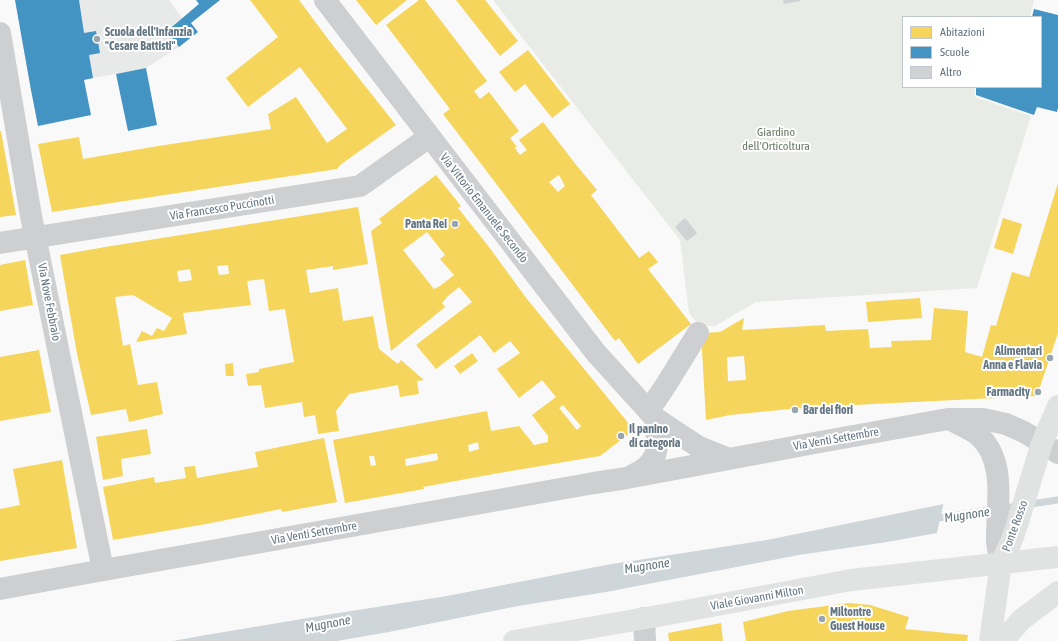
<!DOCTYPE html>
<style>
body{margin:0}
#map{position:relative;width:1058px;height:641px;overflow:hidden;background:#f9f9f9;font-family:"Asap Condensed",sans-serif}
canvas{display:block}
.legend{position:absolute;left:902px;top:16px;width:140px;height:72px;box-sizing:border-box;background:#fff;border:1px solid #c1c8cd;margin:0;padding:5px 7px;list-style:none;font-size:12px;color:#657683}
.legend li{display:flex;align-items:center;gap:8px;height:20px}
.legend b{width:20px;border:1px solid #c1c8cd}
</style>
<div id="map">
<canvas width="1058" height="641"></canvas>
<ul class="legend">
<li><b style="height:11px;background:#f6d55c"></b>Abitazioni</li>
<li><b style="height:11px;background:#4393c3"></b>Scuole</li>
<li><b style="height:11px;background:#d0d2d3"></b>Altro</li>
</ul>
</div>
<script>
const ctx = document.querySelector('canvas').getContext('2d');
ctx.lineJoin = 'round';
function paint(path, color) {
  ctx.fillStyle = color;
  ctx.fill(path, 'evenodd');
}
function stroke(path, color, width, dash) {
  ctx.strokeStyle = color;
  ctx.lineWidth = width;
  ctx.lineCap = dash ? 'butt' : 'round';
  ctx.setLineDash(dash || []);
  ctx.stroke(path);
}
function drawText(font, color, halo, rows, align = 'center') {
  ctx.font = font + ' "Asap Condensed",sans-serif';
  ctx.lineWidth = 4;
  ctx.setLineDash([]);
  ctx.textBaseline = 'middle';
  ctx.strokeStyle = halo;
  ctx.fillStyle = color;
  for (const [text, x, y, turn = 0] of rows) {
    ctx.save();
    ctx.translate(x, y);
    ctx.rotate((+turn || 0) * Math.PI / 180);
    ctx.textAlign = isNaN(turn) ? turn : align;
    if (halo) ctx.strokeText(text, 0, 0);
    ctx.fillText(text, 0, 0);
    ctx.restore();
  }
}
paint(new Path2D(`
 M 15,0 L 169,0 L 182,18 L 167,31 L 179,47 L 146,68 L 31,90 Z`), '#e8e9e9');
paint(new Path2D(`
 M 493,0 L 1034,0 L 1030,17 L 903,17 L 903,87 L 975,87 L 975,97 L 1031,116 L 977,288 L 756,302 L 715,326 L 699,326 L 689,313 L 680,240 Z`), '#e8ebe6');
paint(new Path2D(`
 M 944,504 L 937,533 L 887,542 L 799,555 L 606,592 L 518,606 L 389,632 L 337,641 L 173,641 L 200,636 L 332,614 L 447,596 L 606,565 L 767,540 Z`), '#ced6d9');
paint(new Path2D(`
 M 944,502 L 946,505 L 939,533 L 937,533 Z`), '#f9f9f9');
paint(new Path2D(`
 M 250,0 L 299,0 L 331,43 L 396,125 L 340,165 L 337,169 L 52,212 L 38,144 L 79,137 L 83,159 L 158,146 L 271,129 L 268,114 L 296,97 L 327,143 L 347,129 L 300,67 L 248,107 L 226,78 L 278,37 Z
 M 356,0 L 407,0 L 376,25 Z
 M 419,0 L 425,0 L 487,81 L 474,91 L 480,99 L 489,92 L 519,131 L 510,138 L 517,147 L 514,147 L 520,155 L 527,150 L 519,140 L 543,122 L 577,166 L 597,190 L 591,195 L 639,258 L 649,251 L 658,262 L 648,269 L 691,324 L 638,364 L 619,338 L 615,341 L 485,169 L 443,114 L 450,109 L 386,25 ZM 559,175 L 565,186 L 558,192 L 549,182 Z
 M 456,0 L 485,0 L 518,41 L 500,56 Z
 M 528,50 L 570,104 L 552,118 L 525,84 L 515,92 L 499,72 Z
 M 0,131 L 1,131 L 16,215 L 0,217 Z
 M 436,175 L 461,206 L 458,208 L 489,247 L 527,299 L 634,430 L 600,456 L 499,473 L 423,487 L 424,489 L 345,503 L 333,440 L 487,411 L 491,431 L 519,426 L 534,445 L 548,442 L 548,436 L 532,415 L 556,397 L 542,380 L 519,398 L 497,369 L 520,353 L 510,341 L 494,353 L 480,335 L 436,369 L 416,345 L 472,302 L 459,287 L 448,296 L 442,303 L 445,307 L 391,351 L 371,231 L 382,223 L 379,219 ZM 427,232 L 445,255 L 440,259 L 454,275 L 440,286 L 434,289 L 403,250 ZM 563,405 L 581,426 L 577,430 L 559,408 ZM 478,442 L 479,449 L 469,452 L 468,445 ZM 437,453 L 438,460 L 406,466 L 405,459 ZM 369,456 L 374,456 L 376,465 L 371,466 Z
 M 1058,183 L 1058,333 L 1037,396 L 873,404 L 790,409 L 730,415 L 706,420 L 701,333 L 720,332 L 744,318 L 742,330 L 825,325 L 826,331 L 868,329 L 870,348 L 892,347 L 891,341 L 931,340 L 934,308 L 968,311 L 965,352 L 982,357 L 991,325 L 996,326 L 1012,272 L 1029,277 ZM 744,356 L 746,380 L 728,381 L 727,357 Z
 M 358,207 L 368,264 L 333,270 L 333,266 L 306,270 L 310,293 L 338,288 L 343,321 L 373,316 L 379,349 L 398,364 L 401,360 L 424,380 L 417,381 L 419,394 L 400,397 L 398,385 L 349,394 L 336,411 L 339,431 L 318,434 L 315,415 L 304,417 L 302,402 L 265,408 L 261,385 L 248,386 L 246,374 L 259,372 L 259,369 L 294,362 L 285,309 L 269,311 L 264,279 L 247,281 L 251,305 L 183,313 L 187,334 L 136,342 L 142,331 L 152,336 L 157,328 L 164,331 L 172,318 L 133,295 L 115,297 L 123,346 L 130,344 L 138,385 L 157,382 L 163,414 L 129,422 L 126,409 L 91,415 L 77,354 L 60,255 L 105,247 ZM 228,265 L 229,274 L 219,275 L 217,266 ZM 190,269 L 192,280 L 179,282 L 177,271 Z
 M 1003,218 L 1022,224 L 1013,254 L 994,248 Z
 M 25,260 L 33,305 L 0,311 L 0,265 Z
 M 920,298 L 922,318 L 868,322 L 866,302 Z
 M 39,350 L 51,412 L 0,421 L 0,357 Z
 M 472,353 L 478,361 L 460,374 L 454,366 Z
 M 233,363 L 234,376 L 226,376 L 225,364 Z
 M 147,429 L 151,454 L 121,459 L 123,476 L 103,480 L 96,437 Z
 M 324,438 L 337,502 L 282,512 L 281,509 L 206,524 L 113,540 L 103,487 L 154,477 L 155,483 L 186,478 L 184,467 L 195,466 L 197,478 L 258,467 L 255,452 Z
 M 62,460 L 77,548 L 0,561 L 0,509 L 20,505 L 13,469 Z
 M 849,603 L 870,605 L 909,617 L 905,629 L 968,635 L 967,641 L 746,641 L 743,622 L 788,611 Z
 M 721,623 L 723,641 L 669,641 L 668,633 Z`), '#f6d55c');
paint(new Path2D(`
 M 15,0 L 79,0 L 84,33 L 96,31 L 100,53 L 89,55 L 93,78 L 84,80 L 91,115 L 38,126 L 31,90 Z
 M 196,0 L 220,0 L 191,23 L 198,32 L 179,47 L 167,31 L 199,4 Z
 M 1034,9 L 1058,15 L 1058,108 L 1057,112 L 1037,107 L 1034,115 L 976,95 L 976,87 L 1041,87 L 1041,17 L 1032,17 Z
 M 146,68 L 157,125 L 128,131 L 116,74 Z`), '#4393c3');
stroke(new Path2D(`
 M 932,519 L 1058,500`), '#ced6d9', 7);
paint(new Path2D(`
 M 783,0 L 800,0 L 800,1 L 784,4 Z
 M 685,218 L 697,233 L 687,241 L 675,227 Z`), '#d0d2d3');
stroke(new Path2D(`
 M 325,0 L 596,353 L 655,418 L 685,438 L 699,447 L 729,459
 M 0,33 L 31,216 L 103,570
 M 0,243 L 360,186 L 429,137
 M 649,410 L 666,385 L 698,333
 M 951,420 C 960,425 971,429 978,435 C 1008,461 996,508 997,542 C 998,549 999,556 1001,563
 M 633,475 C 662,462 658,445 655,418
 M 0,589 L 87,573 L 594,483 L 627,478 L 820,442 L 948,419 L 983,419 L 1006,424 L 1024,432 L 1058,453
 M 644,618 L 645,641`), '#cecfd0', 22);
stroke(new Path2D(`
 M 514,641 L 669,614 L 851,580 L 1058,557
 M 990,641 L 1001,563 L 1011,542 L 1017,525 L 1042,443 L 1058,406
 M 1003,641 L 1021,620 L 1058,592`), '#e1e2e2', 22);
for (const [x, y, r, color] of [
 [97,39,4,"#99a4ac"],
 [455,224,4,"#99a4ac"],
 [1050,358,4,"#99a4ac"],
 [1038,392,4,"#99a4ac"],
 [795,410,4,"#99a4ac"],
 [621,436,4,"#99a4ac"],
 [822,619,4,"#99a4ac"]
]) {
  const dot = new Path2D();
  dot.arc(x, y, r, 0, 2 * Math.PI);
  ctx.fillStyle = color;
  ctx.fill(dot);
  stroke(dot, '#fff', 1.5);
}
drawText('bold 12px', '#657683', '#fff', [
 ["Scuola dell'Infanzia",105,32],
 ["\"Cesare Battisti\"",105,46],
 ["Panta Rei",447,224,"right"],
 ["Alimentari",1042,351,"right"],
 ["Anna e Flavia",1042,365,"right"],
 ["Farmacity",1030,392,"right"],
 ["Bar dei fiori",803,410],
 ["Il panino",629,429],
 ["di categoria",629,443],
 ["Miltontre",830,612],
 ["Guest House",830,626]
], 'left');
drawText('12px', '#687a64', '#fff', [
 ["Giardino",776,132],
 ["dell'Orticoltura",776,146]
]);
drawText('12px', '#657683', '#fff', [
 ["Via Francesco Puccinotti",222,208,-9],
 ["Via Vittorio Emanuele Secondo",484,208,52],
 ["Via Nove Febbraio",49,302,79],
 ["Via Venti Settembre",836,439,-10],
 ["Ponte Rosso",1015,526,-70],
 ["Via Venti Settembre",314,533,-10],
 ["Viale Giovanni Milton",757,598,-10]
]);
drawText('italic 13px', '#60757c', '#fff', [
 ["Mugnone",967,515,-9],
 ["Mugnone",647,566,-9],
 ["Mugnone",328,624,-11]
]);
</script>
